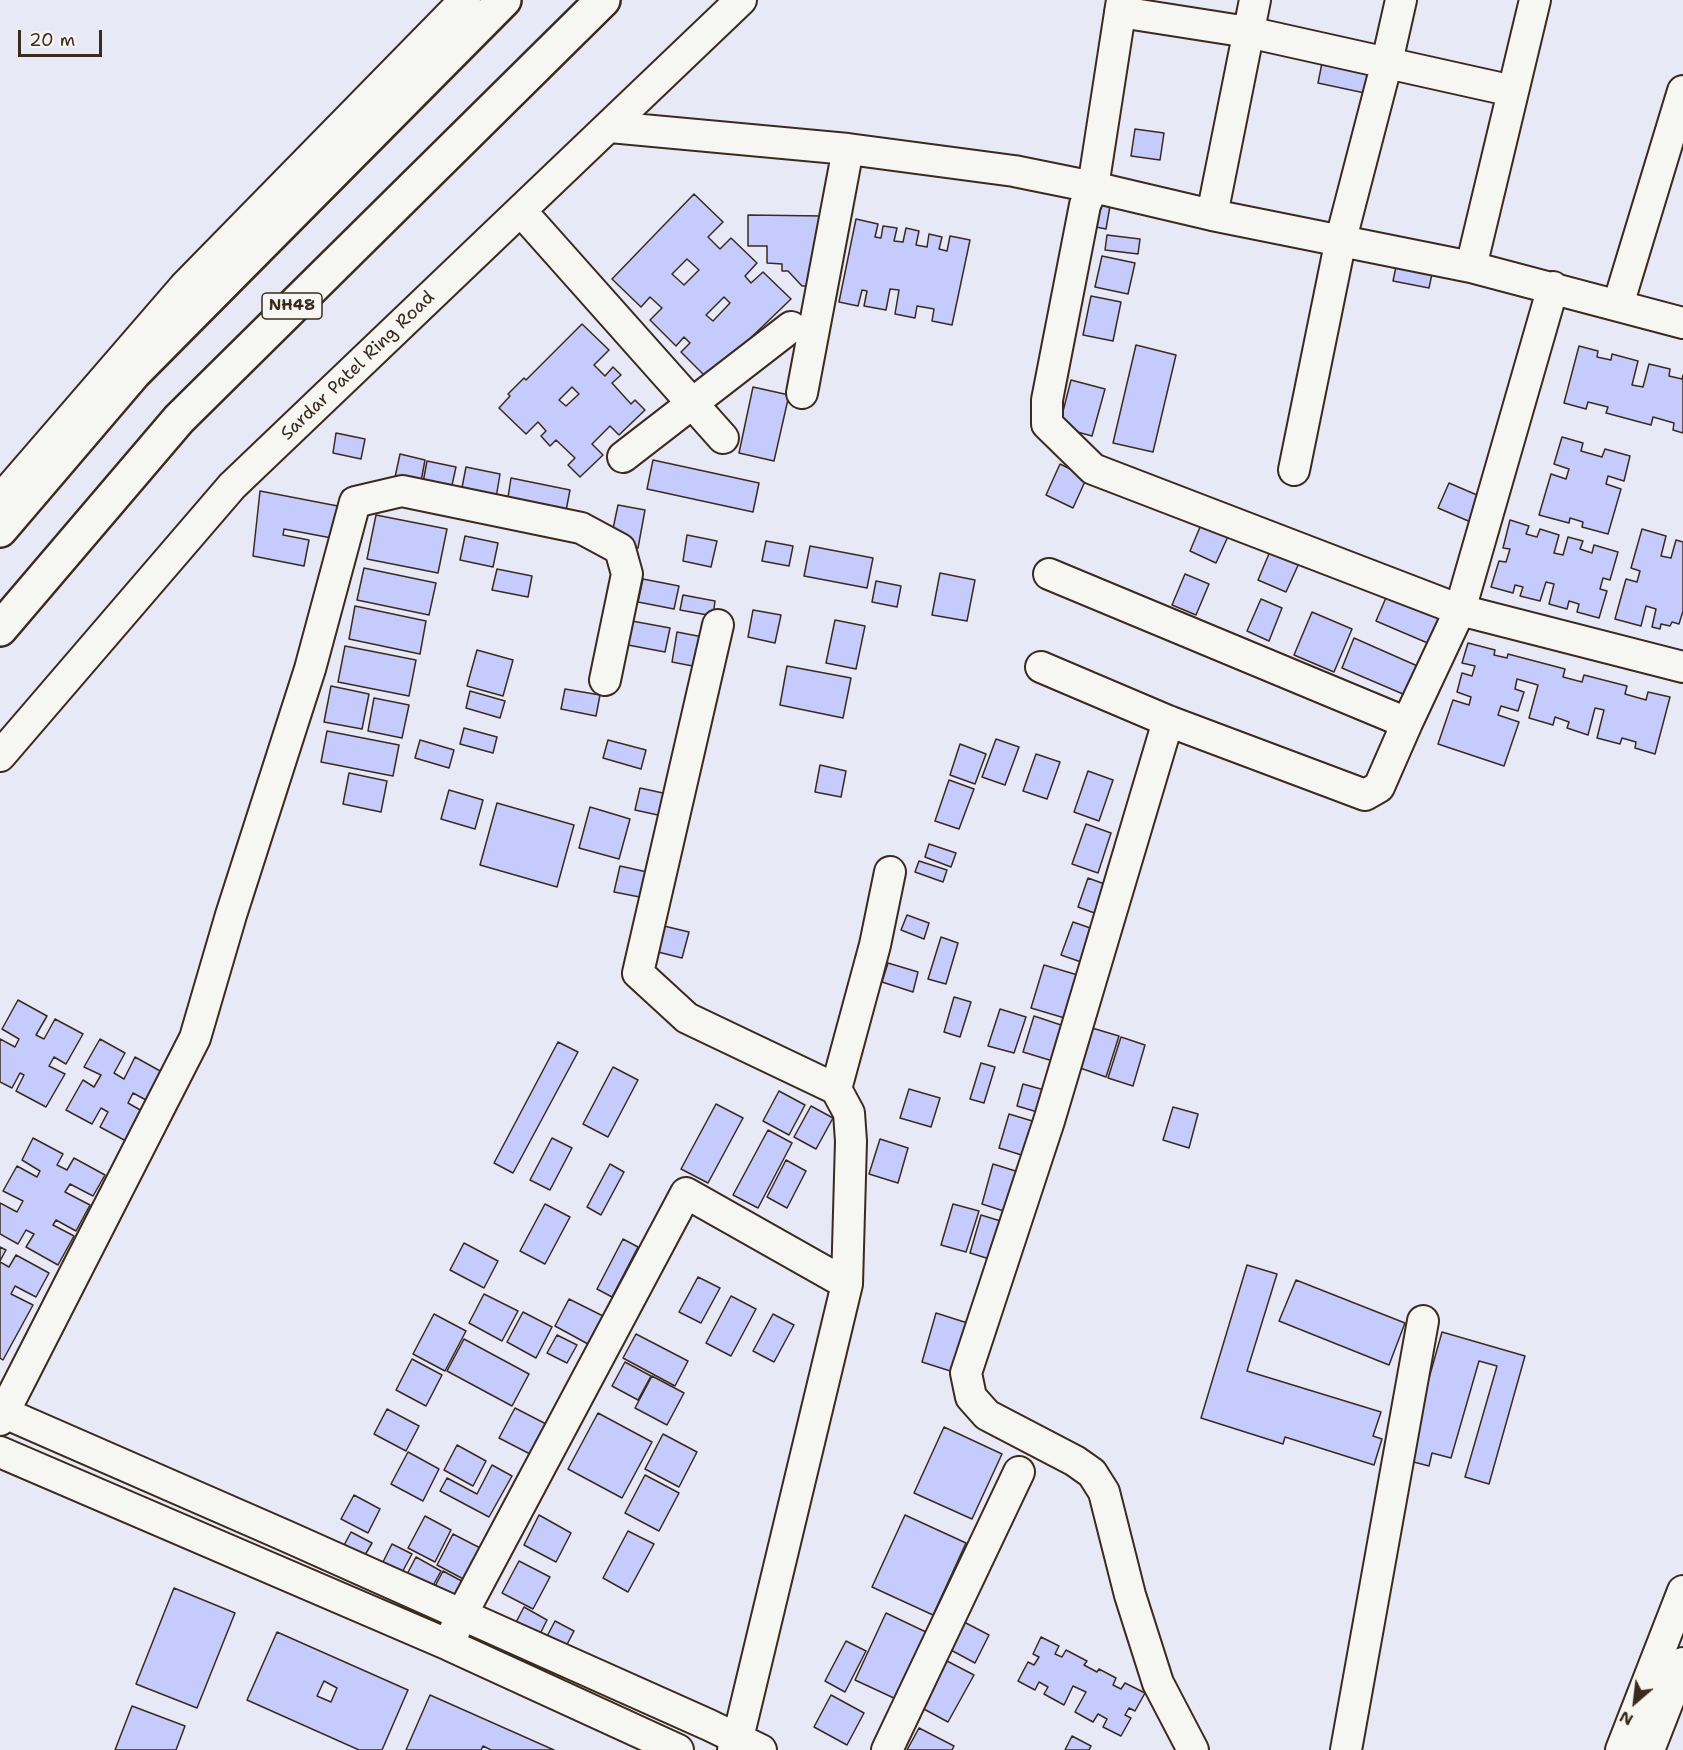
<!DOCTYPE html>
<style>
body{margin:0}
#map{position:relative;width:1683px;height:1750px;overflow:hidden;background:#e8e9f6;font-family:"Shantell Sans",sans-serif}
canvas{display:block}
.north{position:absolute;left:1605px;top:1672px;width:60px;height:60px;-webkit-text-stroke:4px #f6f6f2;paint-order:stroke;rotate:208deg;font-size:16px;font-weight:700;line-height:24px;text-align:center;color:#3b2a1e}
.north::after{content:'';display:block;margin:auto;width:21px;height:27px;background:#3b2a1e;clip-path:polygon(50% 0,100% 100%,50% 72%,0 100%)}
.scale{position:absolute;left:18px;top:30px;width:84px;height:27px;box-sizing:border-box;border:3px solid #3b2a1e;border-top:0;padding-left:8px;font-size:18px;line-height:21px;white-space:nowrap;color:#3b2a1e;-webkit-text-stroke:4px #f6f6f2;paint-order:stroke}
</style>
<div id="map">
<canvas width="1683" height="1750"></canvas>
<div class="north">N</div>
<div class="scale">20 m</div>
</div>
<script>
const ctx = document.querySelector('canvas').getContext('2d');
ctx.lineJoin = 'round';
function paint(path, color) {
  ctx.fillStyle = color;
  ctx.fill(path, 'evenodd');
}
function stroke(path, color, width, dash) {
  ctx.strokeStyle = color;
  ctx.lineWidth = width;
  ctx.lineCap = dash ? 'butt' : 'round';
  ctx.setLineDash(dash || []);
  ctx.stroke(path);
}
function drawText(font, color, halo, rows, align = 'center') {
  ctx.font = font + ' "Shantell Sans",sans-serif';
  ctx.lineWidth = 4.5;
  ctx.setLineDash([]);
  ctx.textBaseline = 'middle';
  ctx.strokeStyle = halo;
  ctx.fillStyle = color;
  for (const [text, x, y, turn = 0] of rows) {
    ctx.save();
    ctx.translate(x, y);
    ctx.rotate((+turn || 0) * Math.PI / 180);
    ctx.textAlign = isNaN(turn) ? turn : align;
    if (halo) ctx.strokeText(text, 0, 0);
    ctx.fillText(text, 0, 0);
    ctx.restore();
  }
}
const building = new Path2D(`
 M 1322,63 L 1378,75 L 1374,95 L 1318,83 Z
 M 1135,129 L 1164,133 L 1160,160 L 1131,156 Z
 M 694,194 L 723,222 L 708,237 L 720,249 L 731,238 L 757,263 L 745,276 L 751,283 L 763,272 L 791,299 L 708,379 L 681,352 L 690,343 L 684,337 L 676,346 L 650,320 L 662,308 L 650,297 L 641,307 L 612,279 ZM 687,259 L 699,270 L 684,285 L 672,274 ZM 724,297 L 730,303 L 713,321 L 706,315 Z
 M 1095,198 L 1111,200 L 1106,229 L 1091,226 Z
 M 748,215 L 824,216 L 816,266 L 810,266 L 808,286 L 802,286 L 788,271 L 782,271 L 782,264 L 767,263 L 767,246 L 748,246 Z
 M 856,219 L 878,224 L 875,237 L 881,238 L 883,226 L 897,228 L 894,241 L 903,242 L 906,228 L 919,231 L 916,245 L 927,247 L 929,234 L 942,237 L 939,249 L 947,251 L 950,236 L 970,240 L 952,325 L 932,321 L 934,309 L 917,306 L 915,318 L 895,314 L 899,290 L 890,289 L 886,310 L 864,306 L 867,291 L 862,290 L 858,306 L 839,302 Z
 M 1107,235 L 1140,239 L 1138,254 L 1105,250 Z
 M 1102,256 L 1135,263 L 1128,294 L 1095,287 Z
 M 1397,262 L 1433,269 L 1429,288 L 1393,281 Z
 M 1091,296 L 1121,302 L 1113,341 L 1083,335 Z
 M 582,324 L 609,350 L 594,365 L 605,376 L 613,367 L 621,375 L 612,383 L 631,404 L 635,400 L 645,410 L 619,435 L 610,426 L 592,444 L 603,455 L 580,477 L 568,465 L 575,458 L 556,440 L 550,446 L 541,436 L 546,431 L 538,422 L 526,434 L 499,408 L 510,396 L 508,394 L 524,378 L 526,380 ZM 572,387 L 579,394 L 566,406 L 559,400 Z
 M 1136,345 L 1176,355 L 1153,452 L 1113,443 Z
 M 1579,346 L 1598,351 L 1597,357 L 1611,360 L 1612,354 L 1638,361 L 1632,385 L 1643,387 L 1649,364 L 1670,369 L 1669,376 L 1682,379 L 1683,375 L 1683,433 L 1673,430 L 1674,423 L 1653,417 L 1651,425 L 1606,413 L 1608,407 L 1588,402 L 1586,409 L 1564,403 Z
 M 1071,380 L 1105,389 L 1092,436 L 1059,427 Z
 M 753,387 L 789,395 L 774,461 L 739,453 Z
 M 336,433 L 365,439 L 361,459 L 333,453 Z
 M 1562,437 L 1583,443 L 1581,451 L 1602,457 L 1605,449 L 1630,456 L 1624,481 L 1608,476 L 1606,484 L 1621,489 L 1608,534 L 1582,527 L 1583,522 L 1570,518 L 1569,523 L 1539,515 L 1551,474 L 1566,479 L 1569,469 L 1554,464 Z
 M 400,454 L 425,460 L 420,487 L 394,482 Z
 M 653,460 L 759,483 L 753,512 L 647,489 Z
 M 427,461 L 456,467 L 450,494 L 422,488 Z
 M 1060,464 L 1087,477 L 1073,508 L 1046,495 Z
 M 466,467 L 500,474 L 494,510 L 459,503 Z
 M 511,478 L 570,490 L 564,521 L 506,510 Z
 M 1449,483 L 1484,498 L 1473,523 L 1438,508 Z
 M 260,491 L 343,507 L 337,539 L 284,529 L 283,535 L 309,540 L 304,566 L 253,556 Z
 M 618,505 L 645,510 L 638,548 L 610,543 Z
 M 376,515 L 447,529 L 438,573 L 367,559 Z
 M 1203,520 L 1230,532 L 1216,563 L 1190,551 Z
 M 1510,520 L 1529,526 L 1526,534 L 1537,537 L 1540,529 L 1559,535 L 1554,553 L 1563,555 L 1568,537 L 1583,541 L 1580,549 L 1592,553 L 1594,545 L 1618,552 L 1610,580 L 1603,578 L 1600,589 L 1607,591 L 1599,618 L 1577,612 L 1579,604 L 1569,601 L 1567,609 L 1549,604 L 1554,584 L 1546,582 L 1540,601 L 1520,596 L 1523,587 L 1515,585 L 1513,593 L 1491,587 L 1499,561 L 1506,562 L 1510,549 L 1503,548 Z
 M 1642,529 L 1666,536 L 1661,556 L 1671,558 L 1676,540 L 1683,542 L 1683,611 L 1679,624 L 1672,622 L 1670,626 L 1661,624 L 1660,629 L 1652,627 L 1656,609 L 1646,606 L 1641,626 L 1615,619 L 1626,579 L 1637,582 L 1640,571 L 1631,568 Z
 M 687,535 L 717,541 L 711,567 L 683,561 Z
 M 465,536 L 498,543 L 493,567 L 460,560 Z
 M 766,541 L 793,546 L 789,566 L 762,561 Z
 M 810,546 L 873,558 L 867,588 L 804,576 Z
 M 1271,549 L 1300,561 L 1286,592 L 1258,580 Z
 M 364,568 L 436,583 L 429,615 L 357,600 Z
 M 497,569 L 532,576 L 528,597 L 492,590 Z
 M 940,573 L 975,580 L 967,621 L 932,615 Z
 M 1185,574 L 1209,584 L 1196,615 L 1172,605 Z
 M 643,579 L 679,586 L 674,609 L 638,602 Z
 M 876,581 L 901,586 L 897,607 L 872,602 Z
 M 1388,593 L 1442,616 L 1430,644 L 1376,621 Z
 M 683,595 L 715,601 L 713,616 L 680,610 Z
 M 1261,599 L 1282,608 L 1269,641 L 1247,631 Z
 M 355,606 L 426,621 L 420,654 L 349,639 Z
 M 753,610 L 781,615 L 775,643 L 748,637 Z
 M 1312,612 L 1352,629 L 1334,672 L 1294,655 Z
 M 835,620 L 865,626 L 856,669 L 826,663 Z
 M 632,621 L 670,628 L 665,652 L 628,645 Z
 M 677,632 L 708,638 L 703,668 L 672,662 Z
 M 1354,638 L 1422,668 L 1410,697 L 1342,668 Z
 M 1468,643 L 1495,650 L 1494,655 L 1507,658 L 1508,654 L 1565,669 L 1563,677 L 1582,682 L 1584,675 L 1627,686 L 1625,694 L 1646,700 L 1648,692 L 1670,697 L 1655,754 L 1635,748 L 1636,742 L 1622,738 L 1620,744 L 1597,738 L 1604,710 L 1595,708 L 1588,735 L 1567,728 L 1569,722 L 1555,717 L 1553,725 L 1529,718 L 1538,685 L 1517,679 L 1515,689 L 1524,692 L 1518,711 L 1501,706 L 1498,715 L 1519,722 L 1504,766 L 1438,744 L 1453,700 L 1469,705 L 1471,697 L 1457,692 L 1462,673 L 1472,676 L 1475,666 L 1462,663 Z
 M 345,646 L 416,660 L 409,696 L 338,682 Z
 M 477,650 L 513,660 L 503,696 L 467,686 Z
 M 787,666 L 851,678 L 843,718 L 780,705 Z
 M 331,686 L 369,694 L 362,729 L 324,722 Z
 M 565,689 L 600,695 L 596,716 L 561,709 Z
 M 470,691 L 505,701 L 500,718 L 466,708 Z
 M 374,698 L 409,705 L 402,738 L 368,731 Z
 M 464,728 L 497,737 L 493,753 L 460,744 Z
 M 327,731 L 399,745 L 393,776 L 321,762 Z
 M 996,739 L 1019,747 L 1005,785 L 982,777 Z
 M 420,740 L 454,750 L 449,768 L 415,758 Z
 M 608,740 L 646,750 L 641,769 L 603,758 Z
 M 960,744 L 986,754 L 975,784 L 950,775 Z
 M 1036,754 L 1060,762 L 1047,799 L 1023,791 Z
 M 820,765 L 846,771 L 841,797 L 815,792 Z
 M 1088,771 L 1113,780 L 1099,821 L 1074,812 Z
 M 349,773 L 387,781 L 381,812 L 343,804 Z
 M 949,780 L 974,789 L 959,829 L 935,821 Z
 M 640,788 L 672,795 L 667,817 L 635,810 Z
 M 449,790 L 483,800 L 475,829 L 441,819 Z
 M 497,803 L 574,825 L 557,887 L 480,865 Z
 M 590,807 L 630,819 L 619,859 L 579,848 Z
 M 1086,824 L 1111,833 L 1098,873 L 1072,864 Z
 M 929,844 L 956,853 L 951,867 L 925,857 Z
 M 919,861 L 947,870 L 943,882 L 915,872 Z
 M 620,866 L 656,874 L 650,899 L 614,892 Z
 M 1088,878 L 1110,886 L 1100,915 L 1078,907 Z
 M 907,915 L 929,923 L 924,939 L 901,930 Z
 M 1073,922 L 1096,930 L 1084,963 L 1061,955 Z
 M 664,926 L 689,932 L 682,958 L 658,952 Z
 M 941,937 L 958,943 L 946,984 L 928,979 Z
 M 888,963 L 918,972 L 913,992 L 882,982 Z
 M 1044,965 L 1081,976 L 1068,1019 L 1031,1008 Z
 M 954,997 L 971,1002 L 960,1037 L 944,1032 Z
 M 18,1000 L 47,1016 L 36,1035 L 44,1039 L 55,1019 L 83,1034 L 66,1064 L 54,1057 L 49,1066 L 65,1074 L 46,1107 L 16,1091 L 24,1075 L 20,1073 L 12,1088 L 0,1082 L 0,1039 L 15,1047 L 19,1039 L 2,1029 Z
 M 1000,1009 L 1026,1017 L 1014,1053 L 988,1046 Z
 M 1034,1016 L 1067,1027 L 1056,1062 L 1023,1052 Z
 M 1092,1028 L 1119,1036 L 1106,1077 L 1080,1068 Z
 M 1121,1037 L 1145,1045 L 1133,1086 L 1108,1078 Z
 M 100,1039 L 125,1053 L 114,1073 L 124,1079 L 135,1057 L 162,1072 L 146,1100 L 133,1093 L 128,1103 L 142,1111 L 126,1141 L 100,1127 L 108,1112 L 101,1108 L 92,1124 L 66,1110 L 83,1080 L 94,1087 L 101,1075 L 84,1067 Z
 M 558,1042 L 578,1052 L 513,1173 L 494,1163 Z
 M 981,1063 L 995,1067 L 984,1103 L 970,1099 Z
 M 613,1067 L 638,1080 L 608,1137 L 583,1124 Z
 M 1023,1084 L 1048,1091 L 1041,1113 L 1017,1106 Z
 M 909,1089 L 940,1098 L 931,1127 L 900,1118 Z
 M 779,1091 L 805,1105 L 789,1135 L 763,1121 Z
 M 716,1104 L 743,1118 L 708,1183 L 681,1169 Z
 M 811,1106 L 833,1118 L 816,1149 L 794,1137 Z
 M 1173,1107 L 1198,1114 L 1189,1148 L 1163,1140 Z
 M 1009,1114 L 1039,1123 L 1028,1157 L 999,1148 Z
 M 768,1130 L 792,1143 L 758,1208 L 733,1195 Z
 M 33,1138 L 63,1154 L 57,1165 L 67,1170 L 74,1158 L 105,1175 L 93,1196 L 70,1184 L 65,1192 L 90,1205 L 76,1231 L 56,1220 L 53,1225 L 74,1236 L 58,1265 L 26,1247 L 34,1234 L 26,1230 L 18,1244 L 0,1234 L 0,1203 L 17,1212 L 23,1201 L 3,1191 L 17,1166 L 37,1177 L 40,1171 L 22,1160 Z
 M 552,1138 L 572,1148 L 550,1190 L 530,1180 Z
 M 880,1139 L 908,1148 L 898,1183 L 869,1174 Z
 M 786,1160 L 806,1171 L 787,1208 L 767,1197 Z
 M 610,1164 L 624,1172 L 601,1215 L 587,1207 Z
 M 993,1164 L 1022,1173 L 1010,1213 L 982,1204 Z
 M 545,1204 L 570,1217 L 545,1264 L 520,1251 Z
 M 953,1204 L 979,1211 L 966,1252 L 941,1245 Z
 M 981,1215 L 1007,1223 L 996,1261 L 970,1253 Z
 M 623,1239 L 638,1247 L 612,1297 L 597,1289 Z
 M 464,1243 L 498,1261 L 484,1288 L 450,1270 Z
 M 0,1247 L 6,1250 L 0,1261 Z
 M 16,1255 L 49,1273 L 36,1297 L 15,1286 L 11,1294 L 33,1305 L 3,1360 L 0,1358 L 0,1262 L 9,1267 Z
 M 1247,1265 L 1277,1274 L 1247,1371 L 1381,1412 L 1373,1436 L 1382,1439 L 1374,1465 L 1285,1437 L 1283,1444 L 1201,1418 Z
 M 698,1277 L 720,1288 L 701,1323 L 679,1312 Z
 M 1296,1280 L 1405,1323 L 1389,1365 L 1279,1321 Z
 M 484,1294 L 518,1311 L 502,1341 L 469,1323 Z
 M 731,1296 L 756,1309 L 731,1356 L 706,1343 Z
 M 569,1299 L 603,1316 L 588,1344 L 555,1326 Z
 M 523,1312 L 552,1327 L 536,1358 L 507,1342 Z
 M 936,1313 L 977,1326 L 963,1375 L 922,1362 Z
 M 434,1314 L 466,1331 L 445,1371 L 413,1354 Z
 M 773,1314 L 794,1325 L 774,1362 L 753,1351 Z
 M 1442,1332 L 1525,1356 L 1489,1484 L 1465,1477 L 1497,1366 L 1479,1361 L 1451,1458 L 1432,1453 L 1429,1466 L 1406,1460 Z
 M 636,1334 L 688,1361 L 675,1386 L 623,1358 Z
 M 557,1335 L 577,1345 L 567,1363 L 547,1353 Z
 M 464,1339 L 529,1374 L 512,1406 L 447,1371 Z
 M 412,1359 L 442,1375 L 426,1406 L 396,1390 Z
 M 625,1362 L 651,1376 L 638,1400 L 612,1386 Z
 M 652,1376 L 684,1393 L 667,1425 L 635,1408 Z
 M 515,1408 L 548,1425 L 532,1455 L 499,1438 Z
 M 387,1409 L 419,1426 L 406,1451 L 374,1434 Z
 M 598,1413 L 652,1442 L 622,1498 L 568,1469 Z
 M 944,1427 L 1002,1454 L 972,1519 L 914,1493 Z
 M 663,1434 L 697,1452 L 679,1487 L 645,1469 Z
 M 457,1445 L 486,1461 L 473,1486 L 444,1470 Z
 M 408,1452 L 439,1469 L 423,1501 L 391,1484 Z
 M 492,1465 L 512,1476 L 489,1517 L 440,1491 L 447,1478 L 477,1494 Z
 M 645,1475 L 679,1493 L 659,1531 L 625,1513 Z
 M 354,1495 L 380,1509 L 368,1533 L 341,1519 Z
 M 539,1515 L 571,1533 L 556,1562 L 524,1545 Z
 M 905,1515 L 966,1543 L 933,1615 L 872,1587 Z
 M 425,1516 L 451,1530 L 435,1562 L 408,1548 Z
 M 628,1531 L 654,1544 L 628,1592 L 603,1578 Z
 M 351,1532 L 372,1543 L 361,1562 L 341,1551 Z
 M 453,1534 L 486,1551 L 469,1582 L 437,1565 Z
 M 392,1544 L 412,1554 L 399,1578 L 380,1568 Z
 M 416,1557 L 441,1571 L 429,1593 L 404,1580 Z
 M 519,1561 L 550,1577 L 533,1609 L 502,1593 Z
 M 443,1571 L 469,1585 L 456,1608 L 431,1594 Z
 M 174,1588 L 235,1613 L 197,1708 L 136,1684 Z
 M 524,1607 L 547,1620 L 536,1642 L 512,1630 Z
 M 886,1613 L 926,1632 L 896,1699 L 855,1680 Z
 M 555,1621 L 574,1631 L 562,1654 L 543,1644 Z
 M 964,1622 L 989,1635 L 975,1663 L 949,1649 Z
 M 277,1632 L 408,1690 L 382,1750 L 359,1750 L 247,1700 ZM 324,1681 L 337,1688 L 331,1702 L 317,1696 Z
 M 1041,1637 L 1059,1646 L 1055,1654 L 1062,1657 L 1066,1650 L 1087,1661 L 1084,1665 L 1097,1672 L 1099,1669 L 1116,1678 L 1113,1685 L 1121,1689 L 1125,1683 L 1145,1693 L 1135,1711 L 1129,1708 L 1125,1715 L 1131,1718 L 1121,1736 L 1103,1727 L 1107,1719 L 1098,1714 L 1093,1722 L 1075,1712 L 1086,1692 L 1073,1686 L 1064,1705 L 1044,1694 L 1048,1687 L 1039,1682 L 1035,1690 L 1018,1681 L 1028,1662 L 1034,1665 L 1039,1657 L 1033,1654 Z
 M 846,1641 L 866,1651 L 845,1692 L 825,1681 Z
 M 947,1661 L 974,1675 L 948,1722 L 922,1708 Z
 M 430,1695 L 554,1750 L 491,1750 L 483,1746 L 481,1750 L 406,1750 Z
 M 831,1695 L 864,1713 L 847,1745 L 814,1727 Z
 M 132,1706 L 185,1726 L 176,1750 L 115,1750 Z
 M 919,1728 L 954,1746 L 952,1750 L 907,1750 Z
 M 1072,1736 L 1091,1746 L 1089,1750 L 1065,1750 Z`);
paint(building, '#c6cbfe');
stroke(building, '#3b2a1e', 1.5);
const minor = new Path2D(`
 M 1122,0 L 1093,187 L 1085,205 L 1047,400 L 1047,424 L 1093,469 L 1460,610 L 1683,667
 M 1120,12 L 1248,32 L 1513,91
 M 610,127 L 848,149 L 1014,171 L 1093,187 L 1212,215 L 1471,267 L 1683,323
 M 521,211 L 723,438
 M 1212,215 L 1255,0
 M 1471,267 L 1535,0
 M 1618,305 L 1683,91
 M 802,393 L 848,149
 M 623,457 L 791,327
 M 1294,470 L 1341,239 L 1387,62 L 1401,0
 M 0,500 L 184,287 L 465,0
 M 1049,574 L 1407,723
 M 718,625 L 638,973 L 687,1018 L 836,1089 L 849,1113 L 851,1141 L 847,1284 L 738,1738 L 733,1750
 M 1041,667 L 1168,721 L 1365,795 L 1379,787 L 1407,723 L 1460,610 L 1553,287
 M 1168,721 L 1049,1121 L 966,1373 L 971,1397 L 987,1415 L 1075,1461 L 1092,1473 L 1104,1492 L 1130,1595 L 1158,1683 L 1193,1750
 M 0,756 L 232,486 L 741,0
 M 836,1089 L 875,945 L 890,872
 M 0,1411 L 286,1536 L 709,1725 L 761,1750
 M 0,1420 L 195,1038 L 231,915 L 310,669 L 355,502 L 402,491 L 581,528 L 620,549 L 627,574 L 605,680
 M 0,1452 L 449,1645 L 678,1750
 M 454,1632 L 462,1614 L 686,1193 L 847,1284
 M 887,1750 L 1019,1472
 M 1346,1750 L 1423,1321
 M 1621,1750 L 1683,1591
 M 1649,1750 L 1683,1663`);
const highway = new Path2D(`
 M 0,530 L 134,373 L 504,0
 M 0,629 L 179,419 L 603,0`);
stroke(minor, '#3b2a1e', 34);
stroke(highway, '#3b2a1e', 38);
stroke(minor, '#f6f6f2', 30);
stroke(highway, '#f6f6f2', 33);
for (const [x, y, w] of [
 [292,306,60]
]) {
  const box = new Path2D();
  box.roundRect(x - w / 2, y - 13, w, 26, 4.5);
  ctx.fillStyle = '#f6f6f2';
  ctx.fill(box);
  stroke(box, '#3b2a1e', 1.5);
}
drawText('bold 16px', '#3b2a1e', null, [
 ["NH48",292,306]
]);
drawText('18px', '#3b2a1e', '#f6f6f2', [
 ["Sardar Patel Ring Road",358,366,-44]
]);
</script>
